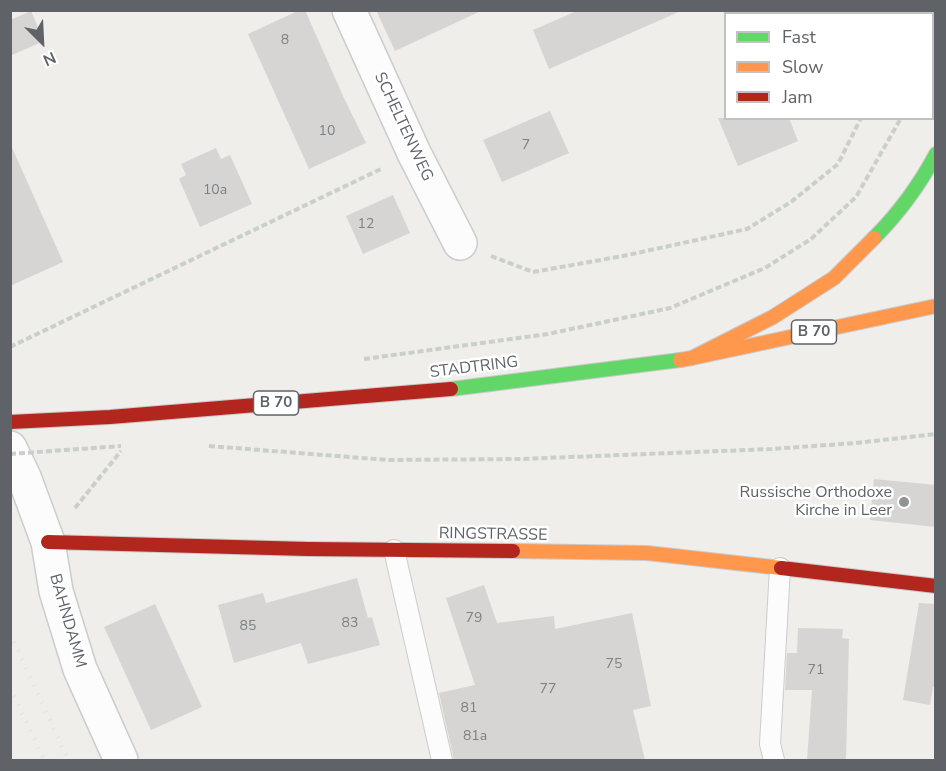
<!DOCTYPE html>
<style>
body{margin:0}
#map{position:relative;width:946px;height:771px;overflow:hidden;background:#efeeea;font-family:"Nunito Sans",sans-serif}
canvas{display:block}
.frame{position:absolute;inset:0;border:12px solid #5f6368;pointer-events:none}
.legend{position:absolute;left:724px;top:12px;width:210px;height:108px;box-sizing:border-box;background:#fff;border:2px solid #bfc1c3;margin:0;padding:8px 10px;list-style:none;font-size:18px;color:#5f6368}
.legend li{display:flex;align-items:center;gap:12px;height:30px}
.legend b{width:30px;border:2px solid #bfc1c3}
.north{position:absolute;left:12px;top:12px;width:60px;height:60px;-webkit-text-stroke:4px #fff;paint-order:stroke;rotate:156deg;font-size:16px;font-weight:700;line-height:24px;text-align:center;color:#5f6368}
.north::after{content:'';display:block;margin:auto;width:21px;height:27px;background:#5f6368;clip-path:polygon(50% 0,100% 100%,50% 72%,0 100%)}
</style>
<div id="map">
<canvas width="946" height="771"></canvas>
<div class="frame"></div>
<ul class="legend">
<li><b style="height:8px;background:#63d668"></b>Fast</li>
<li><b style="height:8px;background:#ff974d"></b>Slow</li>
<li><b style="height:8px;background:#b3261e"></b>Jam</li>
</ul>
<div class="north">N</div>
</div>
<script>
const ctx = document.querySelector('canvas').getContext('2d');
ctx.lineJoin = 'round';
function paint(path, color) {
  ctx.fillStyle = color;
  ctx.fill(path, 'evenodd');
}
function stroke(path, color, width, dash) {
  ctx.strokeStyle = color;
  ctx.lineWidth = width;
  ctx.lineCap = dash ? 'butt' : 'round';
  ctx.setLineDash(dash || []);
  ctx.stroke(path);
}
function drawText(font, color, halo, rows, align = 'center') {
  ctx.font = font + ' "Nunito Sans",sans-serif';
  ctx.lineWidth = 5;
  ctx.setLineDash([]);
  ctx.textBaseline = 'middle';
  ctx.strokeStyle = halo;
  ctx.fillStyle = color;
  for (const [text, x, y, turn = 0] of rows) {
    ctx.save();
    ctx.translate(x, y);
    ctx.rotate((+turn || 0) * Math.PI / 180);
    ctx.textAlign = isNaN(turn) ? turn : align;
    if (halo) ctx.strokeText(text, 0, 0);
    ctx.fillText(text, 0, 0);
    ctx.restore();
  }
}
paint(new Path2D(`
 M 300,10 L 305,10 L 343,96 L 366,143 L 309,169 L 248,34 Z
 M 376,10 L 483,10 L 395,51 Z
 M 579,10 L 683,10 L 549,69 L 533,30 Z
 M 31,11 L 44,41 L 10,56 L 10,20 Z
 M 550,111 L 569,153 L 502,182 L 483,140 Z
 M 718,118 L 789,118 L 798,141 L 738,166 Z
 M 10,143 L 63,262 L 10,286 Z
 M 216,148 L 221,159 L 230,155 L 252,204 L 200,227 L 179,179 L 186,175 L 181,164 Z
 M 393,195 L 410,233 L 363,254 L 346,216 Z
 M 874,479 L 936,485 L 936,527 L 870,520 Z
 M 357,578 L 368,618 L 372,617 L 380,645 L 308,664 L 301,643 L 234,663 L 218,605 L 263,593 L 266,603 Z
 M 484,585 L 497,623 L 554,616 L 555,629 L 632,613 L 651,706 L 633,710 L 645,760 L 454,760 L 439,693 L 475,685 L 446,598 Z
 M 919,603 L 936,604 L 936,687 L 933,687 L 930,705 L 903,700 Z
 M 155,604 L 202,707 L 151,730 L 104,627 Z
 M 798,628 L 843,629 L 842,638 L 849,639 L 846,760 L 807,760 L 812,690 L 785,690 L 787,653 L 797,653 Z`), '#d6d5d3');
const lane = new Path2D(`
 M 394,550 L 442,760
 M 774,760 L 770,744 L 780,568`);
const street = new Path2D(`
 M 349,10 L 414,153 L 460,243
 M 854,10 L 856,14
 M 10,448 L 24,477 L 48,542 L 56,591 L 80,669 L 121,760`);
const fast = new Path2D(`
 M 874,238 C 898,214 920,184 936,154
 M 451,389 L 680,360`);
const slow = new Path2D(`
 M 692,358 L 936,306
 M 680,360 L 692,358 L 773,317 L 834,278 L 874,238
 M 513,551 L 647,553 L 781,568`);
const jam = new Path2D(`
 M 10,422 L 110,417 L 451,389
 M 48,542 L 308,549 L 513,551
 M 781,568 L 936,586`);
stroke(lane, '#cbcccc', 22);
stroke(street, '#cbcccc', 36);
stroke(fast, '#cacacb', 16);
stroke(slow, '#cacacb', 16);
stroke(jam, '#cacacb', 16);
stroke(new Path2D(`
 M 915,14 L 918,10
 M 932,52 L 936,46
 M 491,256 L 533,272 L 623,256 L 747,229 L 791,202 L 838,164 L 861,118
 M 10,347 L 383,168
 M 364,359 L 548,334 L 670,308 L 765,268 L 811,239 L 856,197 L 901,118
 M 209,446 L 388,460 L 521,459 L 771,449 L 856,443 L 936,434
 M 75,508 L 121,451`), '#cacfcc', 4, [6, 3]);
stroke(lane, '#fdfcfc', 20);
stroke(street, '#fdfcfc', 33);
stroke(fast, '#63d668', 14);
stroke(slow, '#ff974d', 14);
stroke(jam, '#b3261e', 14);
stroke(new Path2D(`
 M 10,633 L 68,760
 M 10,687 L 44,760`), '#e4e4e4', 4.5, [1.5, 8]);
stroke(new Path2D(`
 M 10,454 L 121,446`), '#cacfcc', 4, [6, 3]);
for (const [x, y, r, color] of [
 [904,502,6,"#919496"]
]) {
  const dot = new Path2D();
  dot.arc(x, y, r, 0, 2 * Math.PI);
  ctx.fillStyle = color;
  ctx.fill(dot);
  stroke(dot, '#fff', 2);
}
drawText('14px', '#7e8184', null, [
 ["8",285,41],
 ["10",327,132],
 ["7",526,146],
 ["10a",215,191],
 ["12",366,225],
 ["79",474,619],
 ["83",350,624],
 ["85",248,627],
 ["75",614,665],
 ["71",816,671],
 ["77",548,690],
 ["81",469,709],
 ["81a",475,737]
]);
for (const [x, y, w] of [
 [814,332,45],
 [276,403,45]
]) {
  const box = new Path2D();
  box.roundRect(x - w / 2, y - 12, w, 24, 4.5);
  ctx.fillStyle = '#fff';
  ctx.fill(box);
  stroke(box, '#5f6368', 1.5);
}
drawText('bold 15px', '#5f6368', null, [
 ["B 70",814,332],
 ["B 70",276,403]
]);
drawText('16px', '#5f6368', '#fff', [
 ["SCHELTENWEG",403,127,65],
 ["STADTRING",474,368,-7],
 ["RINGSTRASSE",493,535,1],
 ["BAHNDAMM",67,621,74]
]);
drawText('16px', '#5f6368', '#fff', [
 ["Russische Orthodoxe",892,493],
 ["Kirche in Leer",892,511]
], 'right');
</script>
